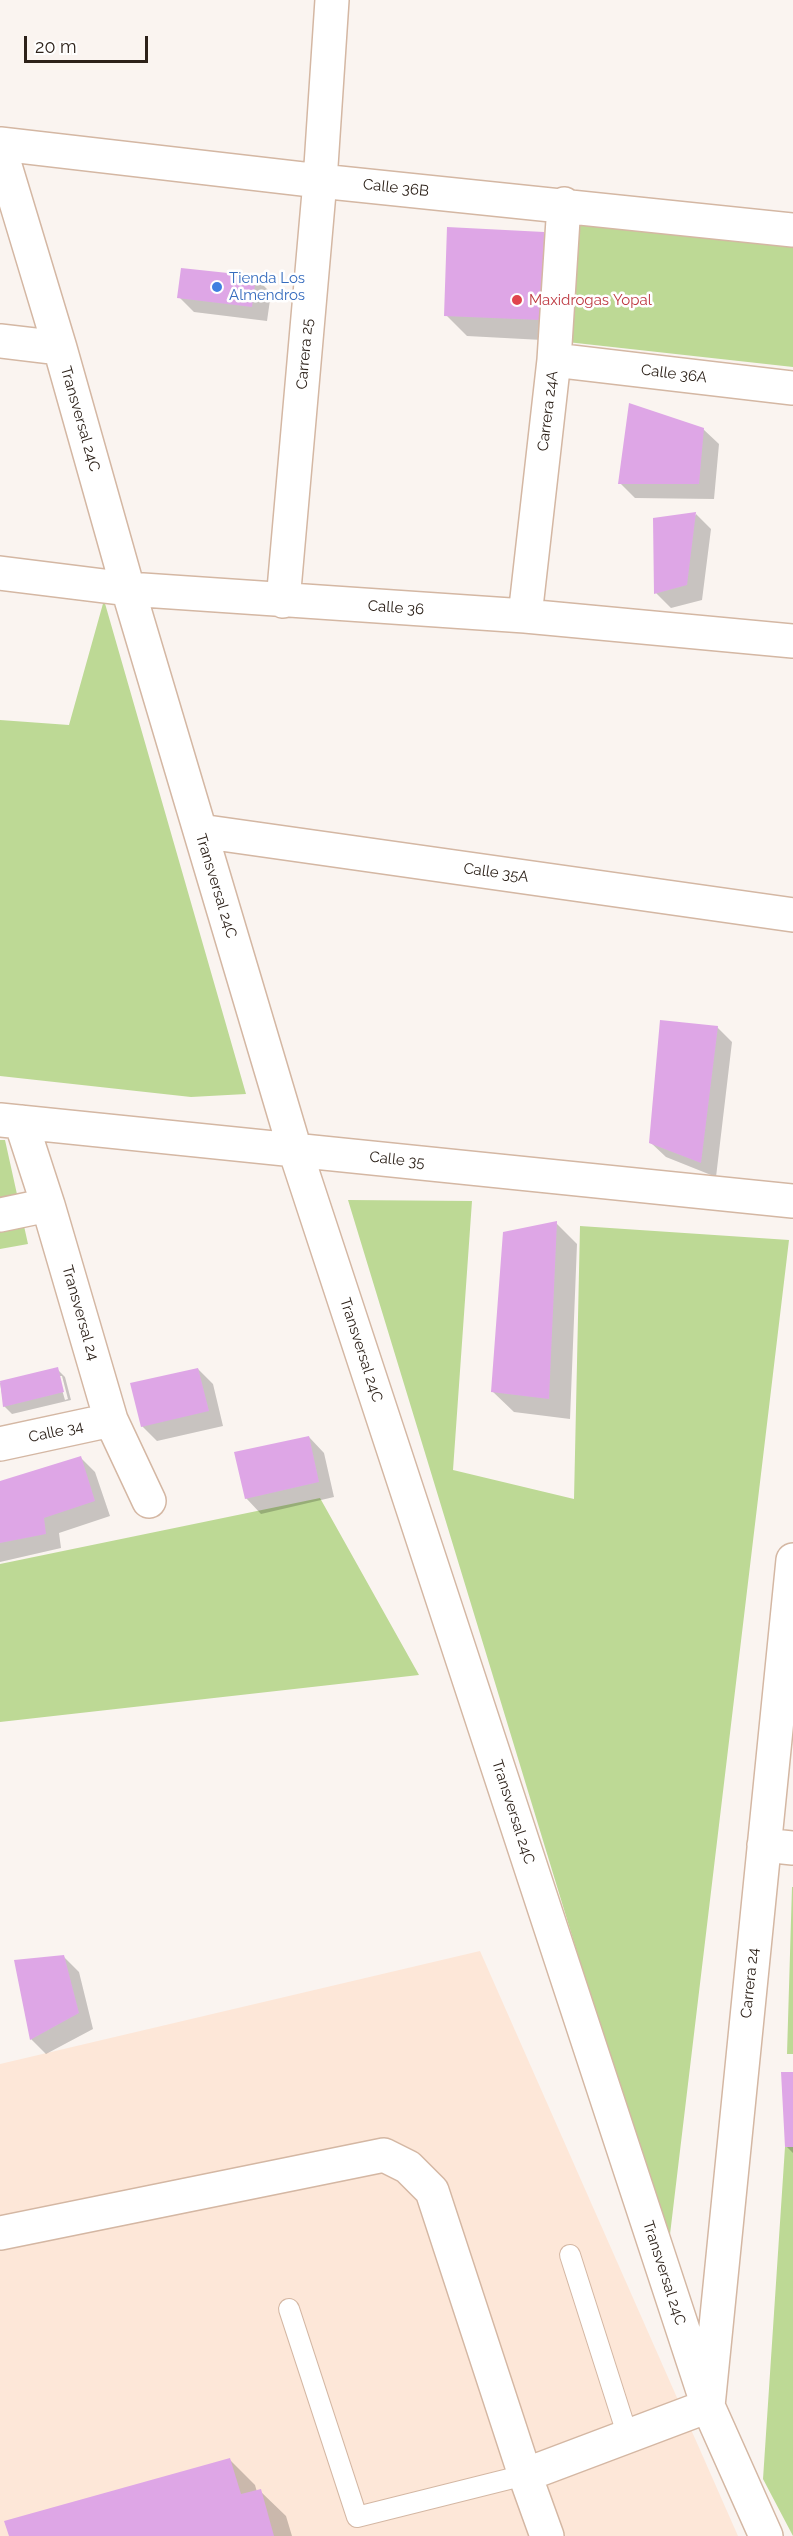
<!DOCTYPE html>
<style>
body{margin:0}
#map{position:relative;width:793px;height:2536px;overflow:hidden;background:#faf4f0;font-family:Raleway,sans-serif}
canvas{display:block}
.scale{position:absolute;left:24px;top:36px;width:124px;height:27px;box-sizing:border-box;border:3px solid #2c2119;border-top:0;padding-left:8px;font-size:18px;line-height:21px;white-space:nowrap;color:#2c2119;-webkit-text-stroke:4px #fff;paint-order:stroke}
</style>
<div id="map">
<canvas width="793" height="2536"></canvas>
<div class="scale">20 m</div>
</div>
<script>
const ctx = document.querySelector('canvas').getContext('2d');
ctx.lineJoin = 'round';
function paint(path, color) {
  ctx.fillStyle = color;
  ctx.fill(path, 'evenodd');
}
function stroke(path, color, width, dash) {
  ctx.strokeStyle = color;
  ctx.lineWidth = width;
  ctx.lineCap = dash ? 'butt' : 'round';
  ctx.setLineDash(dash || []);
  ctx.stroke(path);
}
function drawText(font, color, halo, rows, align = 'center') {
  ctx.font = font + ' Raleway,sans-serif';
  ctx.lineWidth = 5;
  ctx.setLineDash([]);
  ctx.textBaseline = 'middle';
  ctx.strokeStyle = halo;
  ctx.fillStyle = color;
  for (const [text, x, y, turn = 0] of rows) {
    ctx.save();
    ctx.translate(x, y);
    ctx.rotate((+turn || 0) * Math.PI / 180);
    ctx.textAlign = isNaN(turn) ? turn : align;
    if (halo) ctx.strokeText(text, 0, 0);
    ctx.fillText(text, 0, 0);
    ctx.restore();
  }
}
paint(new Path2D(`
 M 480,1951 L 738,2536 L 0,2536 L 0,2064 Z`), '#fde7d8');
paint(new Path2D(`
 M 571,216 L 793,240 L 793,367 L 558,341 Z
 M 104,600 L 246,1094 L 191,1097 L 0,1076 L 0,720 L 69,725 Z
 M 0,1140 L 5,1140 L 28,1244 L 0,1249 Z
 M 348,1200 L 472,1201 L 453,1470 L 574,1499 L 580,1226 L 789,1240 L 668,2251 Z
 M 320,1498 L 419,1675 L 0,1722 L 0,1564 Z
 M 792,1887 L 793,1887 L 793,2054 L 787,2054 Z
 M 785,2147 L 793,2147 L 793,2536 L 763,2479 Z`), '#bdd995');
paint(new Path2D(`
 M 543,233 L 564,254 L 561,341 L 467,336 L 446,315 Z
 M 256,278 L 271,293 L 267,321 L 194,312 L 179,297 Z
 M 703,429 L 719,444 L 714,499 L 635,498 L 620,483 Z
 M 696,514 L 711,529 L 702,600 L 671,608 L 656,593 Z
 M 717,1027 L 732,1042 L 716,1177 L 666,1157 L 650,1142 Z
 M 556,1223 L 577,1244 L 570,1419 L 514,1412 L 492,1391 Z
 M 57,1369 L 65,1377 L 71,1400 L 12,1414 L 4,1406 L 0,1383 ZM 58,1376 L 62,1376 L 68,1399 L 65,1400 Z
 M 198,1369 L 213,1384 L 223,1426 L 157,1441 L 142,1426 Z
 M 309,1437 L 324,1453 L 334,1497 L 261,1514 L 246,1498 Z
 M 80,1457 L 95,1472 L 110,1516 L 59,1533 L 61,1548 L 0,1562 L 0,1483 Z
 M 64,1957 L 79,1972 L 93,2029 L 46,2054 L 31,2039 Z
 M 793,2074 L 793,2153 L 786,2146 Z
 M 230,2460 L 255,2485 L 257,2492 L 260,2491 L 286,2516 L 292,2536 L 10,2536 Z`), '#0003');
paint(new Path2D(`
 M 447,227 L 544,232 L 541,320 L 444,316 Z
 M 181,268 L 256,276 L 252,307 L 177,298 Z
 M 629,403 L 704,428 L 699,484 L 618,484 Z
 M 696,512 L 687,585 L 654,594 L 653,518 Z
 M 660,1020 L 718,1026 L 701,1163 L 649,1143 Z
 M 557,1221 L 549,1399 L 491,1392 L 503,1232 Z
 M 58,1367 L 64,1392 L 3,1407 L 0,1381 Z
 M 198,1368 L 209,1411 L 141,1427 L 130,1383 Z
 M 309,1436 L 319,1482 L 245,1499 L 234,1452 Z
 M 81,1456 L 95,1501 L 44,1518 L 46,1534 L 0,1543 L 0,1481 Z
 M 64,1955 L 79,2013 L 30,2040 L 14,1960 Z
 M 781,2072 L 793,2072 L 793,2147 L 785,2147 Z
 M 230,2458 L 241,2494 L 261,2489 L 274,2536 L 9,2536 L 4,2521 Z`), '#dea6e6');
const lane = new Path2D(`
 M 570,2255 L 628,2437
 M 289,2309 L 357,2517 L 525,2475`);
const street = new Path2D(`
 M 0,144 L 320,181 L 793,230
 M 0,149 L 60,348 L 128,589 L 295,1150 L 708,2406 L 766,2536
 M 0,341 L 60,348
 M 554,360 L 793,388
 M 0,573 L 128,589 L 525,616 L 793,641
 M 283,601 L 320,181 L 332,0
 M 525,616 L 554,360 L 564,204
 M 200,831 L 793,915
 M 0,1120 L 793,1201
 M 21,1122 L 48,1205 L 111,1420 L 149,1501
 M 0,1215 L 48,1205
 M 0,1444 L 111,1420
 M 764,1845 L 793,1848
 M 0,2233 L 384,2155 L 408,2167 L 432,2191 L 525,2475
 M 547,2536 L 525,2475 L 708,2406 L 793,1560`);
stroke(lane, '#d4b7a3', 22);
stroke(street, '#d4b7a3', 36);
stroke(lane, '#fff', 20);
stroke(street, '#fff', 33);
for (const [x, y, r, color] of [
 [217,287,6,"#3f7fe0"],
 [517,300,6,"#e0444e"]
]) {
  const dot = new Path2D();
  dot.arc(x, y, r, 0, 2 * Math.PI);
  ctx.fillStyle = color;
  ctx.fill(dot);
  stroke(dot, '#fff', 2);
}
drawText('15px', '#2c2119', '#fff', [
 ["Calle 36B",396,188,6],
 ["Carrera 25",305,354,-85],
 ["Calle 36A",674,374,7],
 ["Carrera 24A",548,411,-83],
 ["Transversal 24C",80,419,74],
 ["Calle 36",396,608,4],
 ["Calle 35A",496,873,8],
 ["Transversal 24C",216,886,73],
 ["Calle 35",397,1160,6],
 ["Transversal 24",80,1313,74],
 ["Transversal 24C",361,1350,72],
 ["Calle 34",56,1432,-12],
 ["Transversal 24C",513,1812,72],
 ["Carrera 24",750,1983,-84],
 ["Transversal 24C",664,2273,72]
]);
drawText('15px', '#366cbe', '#fff', [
 ["Tienda Los",229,278],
 ["Almendros",229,295]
], 'left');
drawText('15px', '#be3a42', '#fff', [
 ["Maxidrogas Yopal",529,300]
], 'left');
</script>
